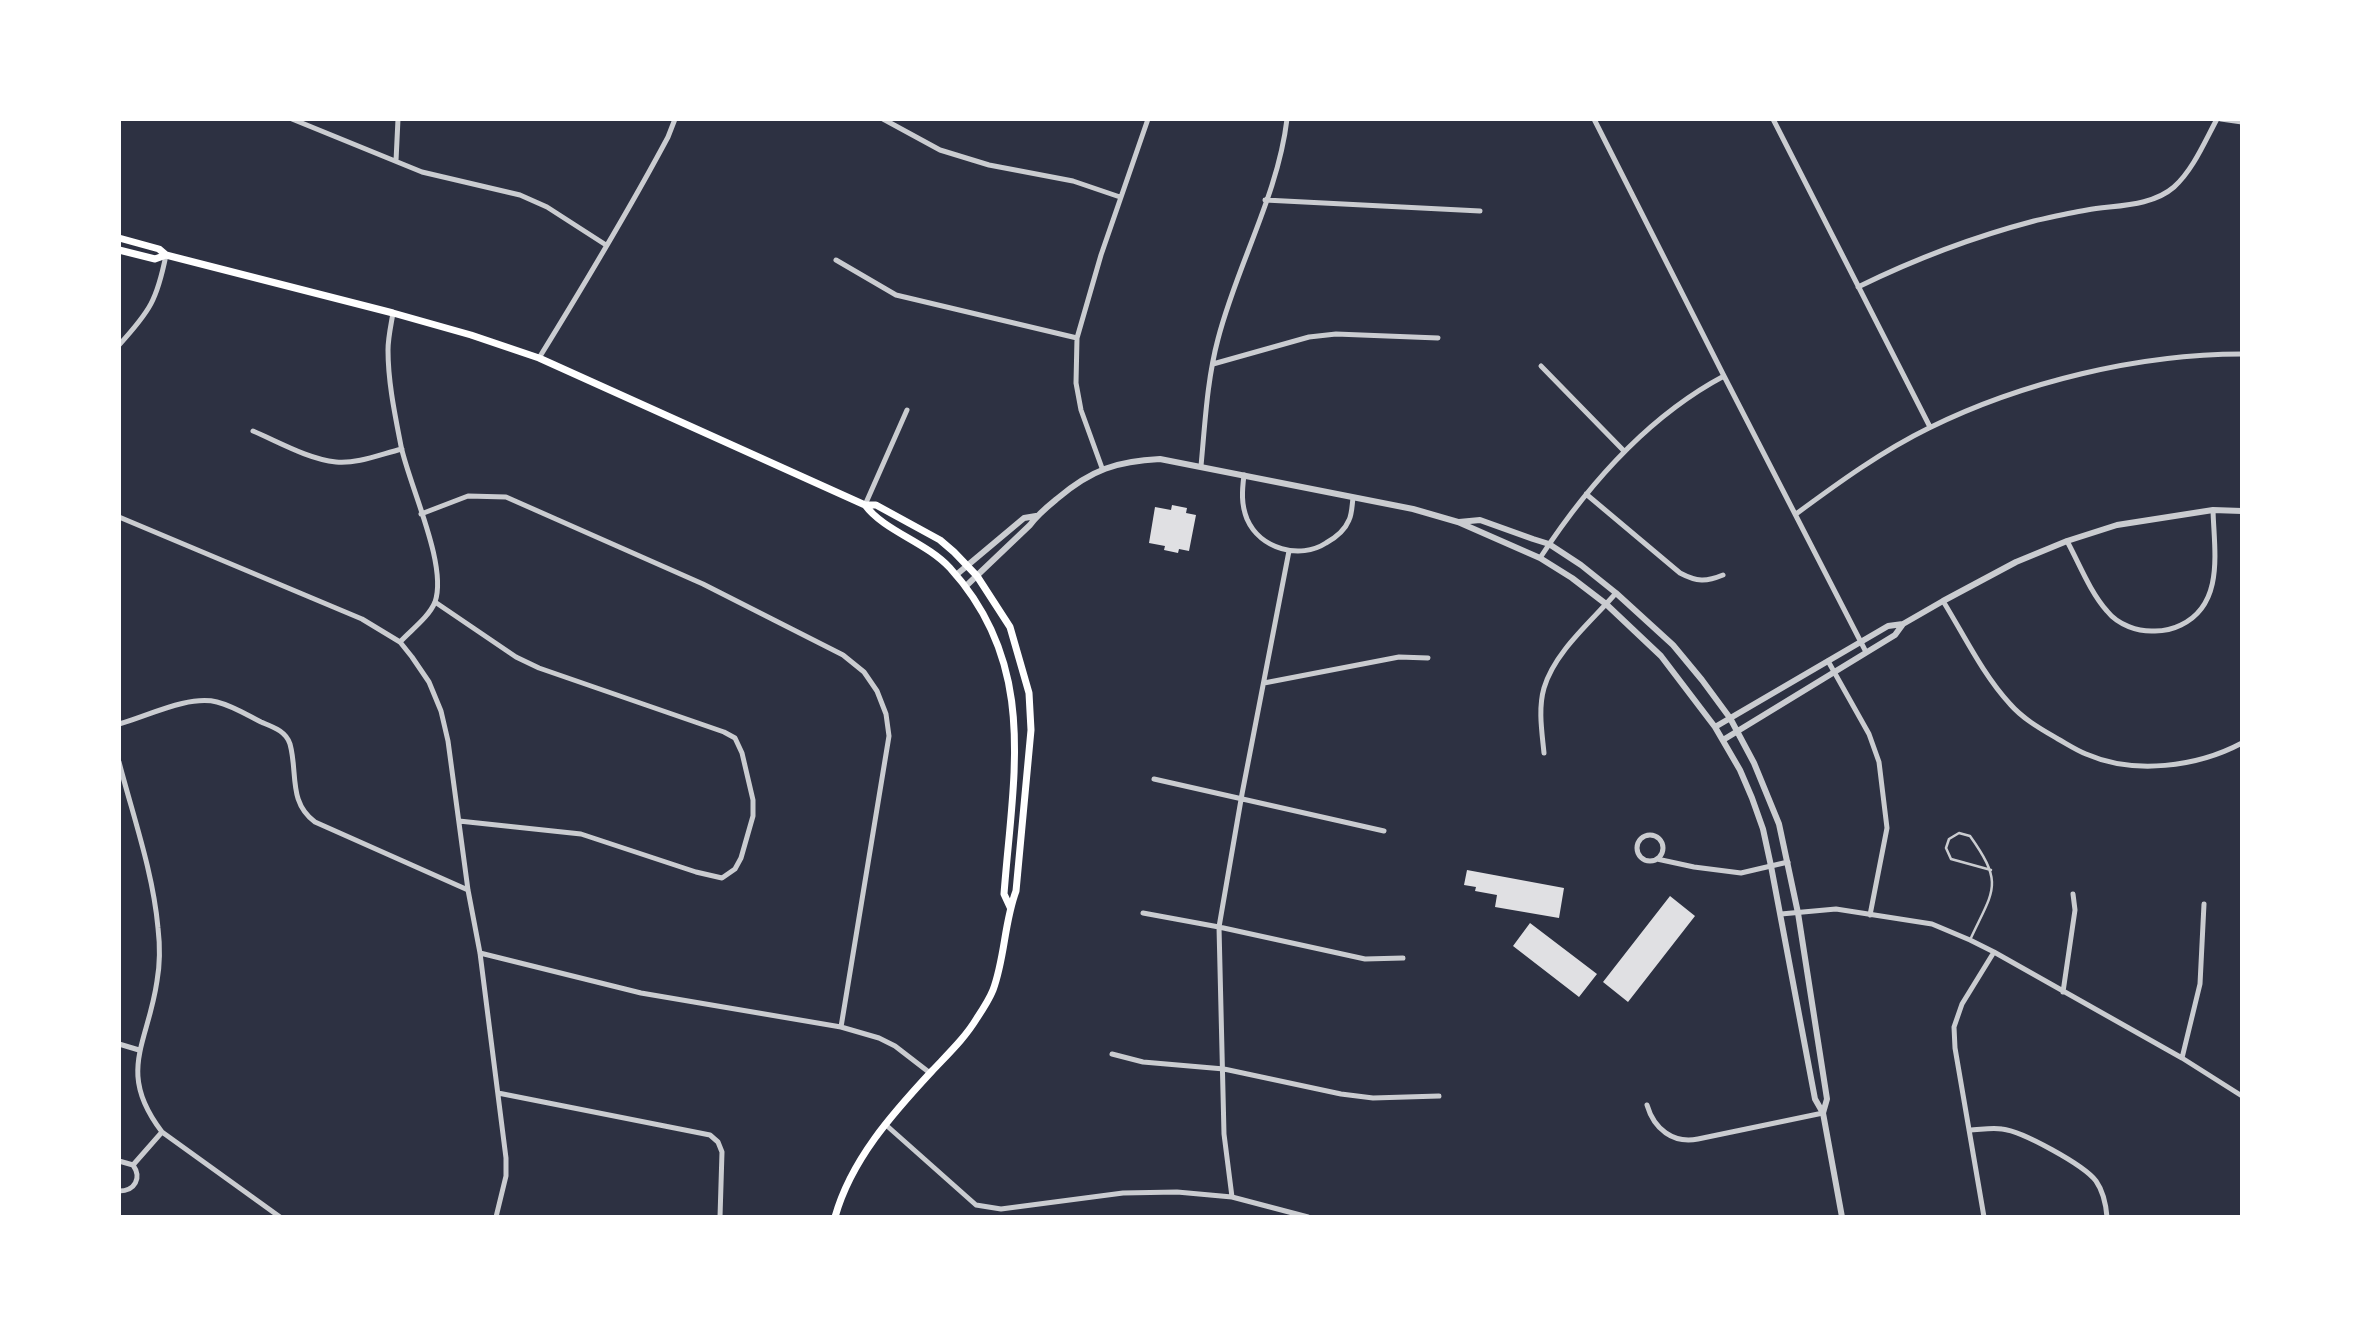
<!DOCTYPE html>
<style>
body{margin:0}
#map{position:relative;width:2361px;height:1336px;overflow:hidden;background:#2d3142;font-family:"PT Serif",serif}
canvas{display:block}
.frame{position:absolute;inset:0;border:121px solid #fff;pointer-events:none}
</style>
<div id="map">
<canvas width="2361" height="1336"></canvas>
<div class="frame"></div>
</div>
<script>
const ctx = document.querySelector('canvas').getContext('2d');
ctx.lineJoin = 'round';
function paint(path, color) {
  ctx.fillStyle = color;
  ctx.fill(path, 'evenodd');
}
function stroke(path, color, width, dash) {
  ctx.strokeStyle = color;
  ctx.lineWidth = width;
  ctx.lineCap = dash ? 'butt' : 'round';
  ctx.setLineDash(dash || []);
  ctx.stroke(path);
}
paint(new Path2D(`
 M 1172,505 L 1187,508 L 1186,513 L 1196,515 L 1189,551 L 1179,549 L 1178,553 L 1164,550 L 1165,546 L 1149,543 L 1155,507 L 1171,510 Z
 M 1467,870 L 1564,888 L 1559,918 L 1495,907 L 1497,895 L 1475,891 L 1476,887 L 1464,885 Z
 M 1670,896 L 1695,916 L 1628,1002 L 1603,982 Z
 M 1530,923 L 1597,974 L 1579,997 L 1513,946 Z`), '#e0e0e3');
stroke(new Path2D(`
 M 1970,940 C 1993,890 2005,885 1970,836 L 1959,833 L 1949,839 L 1946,848 L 1951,859 L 1991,870`), '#caccd0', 2.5);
stroke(new Path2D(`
 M 292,119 L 422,172 L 520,195 L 547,207 L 606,245
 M 883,119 L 940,150 L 989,165 L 1073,181 L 1120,197
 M 1594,119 L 1724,376 L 1866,652
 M 1773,119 L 1930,427
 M 2221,119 L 2242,122
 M 396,161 L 398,119
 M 1265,200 L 1480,211
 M 836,260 L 896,295 L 1077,338
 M 1858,287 C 1915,259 1973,237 2034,221 C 2052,217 2069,213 2087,210 C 2115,205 2151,207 2174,187 C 2193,170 2205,141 2217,119
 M 393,313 C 391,325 388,338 388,350 C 388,382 395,415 401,446 C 409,485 448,565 435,602 C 429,617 411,630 400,642
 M 119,345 C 150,311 157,300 166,255
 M 539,358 C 584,285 628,212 668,137 L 675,119
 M 1213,364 L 1309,337 L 1336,334 L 1438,338
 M 1541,366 L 1624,451
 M 253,431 C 279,442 308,459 336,462 C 358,464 381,454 402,449
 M 1201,466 C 1205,424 1207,380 1218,339 C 1237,265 1278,195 1287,119
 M 1102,468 L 1081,410 L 1076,383 L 1077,338 L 1101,255 L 1148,119
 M 1244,475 C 1242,491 1241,504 1247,519 C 1260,549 1300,560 1326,543 C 1335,538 1345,530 1349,520 C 1352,514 1352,505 1353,498
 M 1586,494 L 1680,573 C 1697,582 1706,582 1723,575
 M 865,505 L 907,410
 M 421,514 L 468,496 L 506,497 L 703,584 L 843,655 L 864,672 L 877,691 L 886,714 L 889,736 L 841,1027
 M 1796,514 C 1838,483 1882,451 1929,428 C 2022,382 2139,354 2242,354
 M 119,517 L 362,619 L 400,642 L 412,657 L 429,682 L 441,711 L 448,741 L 468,890 L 480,953 L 506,1158 L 506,1176 L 496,1217
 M 2067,541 C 2079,563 2090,592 2107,611 C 2118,625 2138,632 2155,631 C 2164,631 2173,629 2181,625 C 2225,604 2214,550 2213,510
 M 1540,558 C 1587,486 1647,417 1724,376
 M 1943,601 C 1964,635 1983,675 2010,704 C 2023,719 2041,729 2058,739 C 2067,744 2076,750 2086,754 C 2134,775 2197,767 2242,743
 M 435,602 L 516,657 L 539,668 L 724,732 L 735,738 L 742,753 L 753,800 L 753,816 L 741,858 L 735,869 L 722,878 L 696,872 L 581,834 L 459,821
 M 1828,661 L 1869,734 L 1879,762 L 1887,828 L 1870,915
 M 1264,683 L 1399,657 L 1428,658
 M 119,724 C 148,716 188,695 217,702 C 233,706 247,715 261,722 C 273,727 286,731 290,744 C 298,773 288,802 315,822 L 468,890
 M 1544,753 C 1542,732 1538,709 1544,688 C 1555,651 1592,621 1616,593
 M 119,762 C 133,816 153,872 158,928 C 160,945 160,964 157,981 C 148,1044 116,1072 162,1132 L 280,1217
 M 1154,779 L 1384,831
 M1637 848a13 13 0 1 1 26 0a13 13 0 1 1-26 0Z
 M 1657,859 L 1694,867 L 1741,873 L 1788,862
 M 1143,913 L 1219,927 L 1365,959 L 1403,958
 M 1781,914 L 1836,909 L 1932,924 L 1970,940 L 1994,952 L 2182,1058 L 2242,1096
 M 480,953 L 641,993 L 841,1027 L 879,1038 L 895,1046 L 930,1073
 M 2063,992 L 2075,910 L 2073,894
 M 119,1044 L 139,1050
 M 1112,1054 L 1143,1062 L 1224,1069 L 1341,1094 L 1373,1098 L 1439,1096
 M 2182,1058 L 2200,984 L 2204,904
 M 498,1093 L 710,1135 L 718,1142 L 722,1152 L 720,1217
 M 1647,1105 C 1654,1129 1673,1144 1698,1139 L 1823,1113
 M 886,1125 L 976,1205 L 1001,1209 L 1123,1193 L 1177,1192 L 1232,1197 L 1308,1217
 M 1969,1130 C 1979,1130 1991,1127 2002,1129 C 2022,1131 2084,1165 2096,1181 C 2103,1191 2106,1205 2107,1217
 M 119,1161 L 133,1165 C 142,1178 135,1191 119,1191
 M 133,1165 L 162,1132
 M 1232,1197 L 1224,1134 L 1219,927 L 1242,794 L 1289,551
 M 1984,1217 L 1955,1048 L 1954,1027 L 1962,1004 L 1994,952`), '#caccd0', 5);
stroke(new Path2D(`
 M 1459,522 L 1480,520 L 1533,539 L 1549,544 L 1581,565 L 1616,593 L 1673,645 L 1702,680 L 1730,718 L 1754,763 L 1779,824 L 1798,913 L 1827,1099 L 1823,1113
 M 956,575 L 1024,518 L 1036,516
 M 966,586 L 1030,525 C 1038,514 1047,507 1058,498 C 1091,470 1117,461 1160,459 L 1413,509 L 1458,522 L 1540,558 L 1572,578 L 1606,604 L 1661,656 L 1715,727 L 1740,770 L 1752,798 L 1763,829 L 1771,866 L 1815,1099 L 1823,1113 L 1842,1217
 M 1715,727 L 1888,626 L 1903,624
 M 1723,740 L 1895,635 L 1903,624 L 1943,601 L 2016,562 L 2067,541 L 2117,525 L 2213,510 L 2242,511`), '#caccd0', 6);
stroke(new Path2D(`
 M 119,238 L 159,249 L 166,255 L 393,313 L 471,335 L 539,358 L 865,505 L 876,505 L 940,540 L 954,552 L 977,576 L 1010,627 L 1029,693 L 1031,730 L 1016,891 C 1004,923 1005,958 993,990 C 989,1000 983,1009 977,1018 C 965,1038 948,1054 932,1071 C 892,1114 851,1160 835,1217
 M 119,250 L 155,259 L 166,255
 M 865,505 C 884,531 926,542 950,568 C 1039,666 1013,775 1004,894 L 1010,907`), '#fff', 7);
</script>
